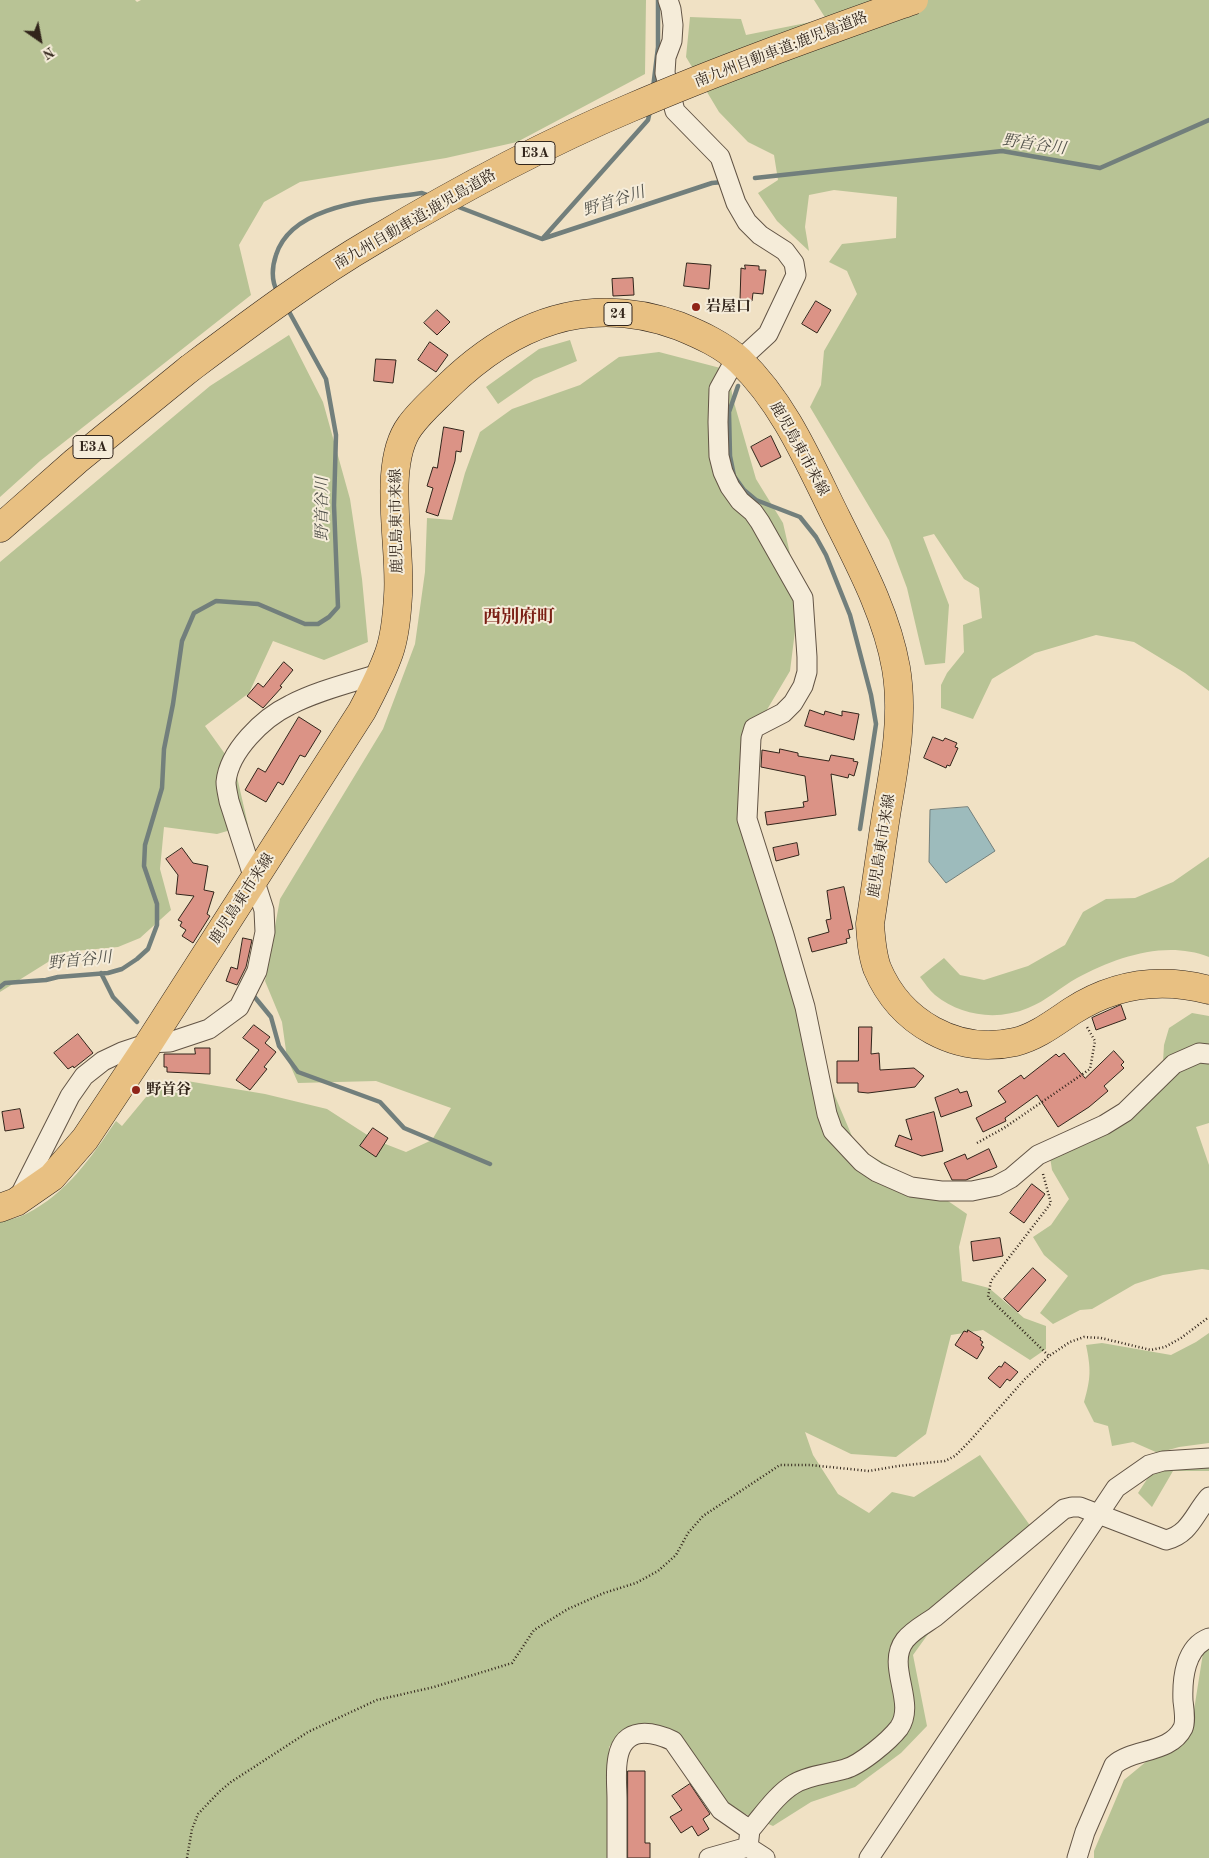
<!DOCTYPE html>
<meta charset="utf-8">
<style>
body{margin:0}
#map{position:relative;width:1209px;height:1858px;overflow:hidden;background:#f0e1c4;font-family:"Old Standard TT",serif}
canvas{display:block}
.north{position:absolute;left:15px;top:15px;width:50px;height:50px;-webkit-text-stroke:4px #f5ecd9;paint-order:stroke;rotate:147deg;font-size:14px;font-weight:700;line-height:20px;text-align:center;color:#32251b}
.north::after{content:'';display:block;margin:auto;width:18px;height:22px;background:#32251b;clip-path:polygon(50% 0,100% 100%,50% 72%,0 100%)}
</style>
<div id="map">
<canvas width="1209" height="1858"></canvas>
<div class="north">N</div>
</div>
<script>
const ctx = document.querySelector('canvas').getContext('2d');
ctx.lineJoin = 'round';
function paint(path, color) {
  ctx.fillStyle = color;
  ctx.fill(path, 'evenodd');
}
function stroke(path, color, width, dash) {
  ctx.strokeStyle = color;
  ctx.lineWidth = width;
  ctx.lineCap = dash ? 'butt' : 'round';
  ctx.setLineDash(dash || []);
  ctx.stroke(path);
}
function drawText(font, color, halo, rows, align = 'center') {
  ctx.font = font + ' "Old Standard TT","Noto Serif JP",serif';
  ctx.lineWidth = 4;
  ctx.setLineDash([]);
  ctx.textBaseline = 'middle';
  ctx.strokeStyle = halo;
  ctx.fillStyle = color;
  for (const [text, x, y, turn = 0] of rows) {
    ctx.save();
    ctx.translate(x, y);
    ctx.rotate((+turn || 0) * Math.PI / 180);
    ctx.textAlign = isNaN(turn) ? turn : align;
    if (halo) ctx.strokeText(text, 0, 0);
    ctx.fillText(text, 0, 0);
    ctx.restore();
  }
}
paint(new Path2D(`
 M 0,0 L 135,0 L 137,2 L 141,0 L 646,0 L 645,74 L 517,142 L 446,158 L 300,182 L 264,202 L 239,245 L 251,295 L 40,461 L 0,497 Z
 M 814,0 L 1209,0 L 1209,691 L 1185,673 L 1134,642 L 1096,635 L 1035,653 L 992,679 L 973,719 L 941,708 L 941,685 L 947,673 L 964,652 L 963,625 L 982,618 L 979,588 L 964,579 L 934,534 L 923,537 L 949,605 L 945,663 L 925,665 L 907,588 L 889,540 L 810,407 L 821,385 L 824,351 L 857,294 L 847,271 L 829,262 L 842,244 L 896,238 L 897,197 L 834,190 L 809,195 L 805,227 L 809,251 L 777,221 L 758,193 L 778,180 L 774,155 L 748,142 L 719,112 L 686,57 L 690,17 L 741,19 L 746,35 L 826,19 Z
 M 289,335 L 323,402 L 350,499 L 362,579 L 368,642 L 324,660 L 273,641 L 249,693 L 205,726 L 235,768 L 248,825 L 217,834 L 164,827 L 160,869 L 171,910 L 140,938 L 118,947 L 64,952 L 0,992 L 0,562 L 210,386 Z
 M 570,340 L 577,361 L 534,379 L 498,404 L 486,387 L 539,349 Z
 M 659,352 L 728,370 L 733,399 L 756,479 L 783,523 L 791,558 L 798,607 L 790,671 L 765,713 L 745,787 L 758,842 L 792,925 L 832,1089 L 857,1148 L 929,1188 L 967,1214 L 959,1247 L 962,1281 L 989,1288 L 1024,1318 L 1046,1326 L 1046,1349 L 1030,1360 L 983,1330 L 951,1335 L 926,1434 L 896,1457 L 851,1454 L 805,1432 L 813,1455 L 838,1494 L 869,1513 L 892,1492 L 914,1497 L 980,1455 L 1041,1541 L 944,1612 L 913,1655 L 927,1726 L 901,1753 L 855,1787 L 811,1802 L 773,1826 L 741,1812 L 724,1800 L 680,1739 L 653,1725 L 626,1730 L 609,1747 L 608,1858 L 0,1858 L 0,1222 C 8,1220 18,1218 26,1214 C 67,1193 90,1159 116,1121 L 122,1126 L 151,1091 L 187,1081 L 265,1094 L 327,1109 L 375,1140 L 406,1152 L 432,1140 L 451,1108 L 376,1081 L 298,1083 L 287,1058 L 282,1022 L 265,981 L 280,899 L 383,729 L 415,644 L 425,572 L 427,518 L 452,520 L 465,473 L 480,432 L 512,409 L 580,385 L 619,357 Z
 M 1209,857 L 1209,957 C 1165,940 1117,957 1077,978 C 1061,987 1046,1001 1028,1008 C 997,1021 961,1016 935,995 C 929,990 925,983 920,977 L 944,958 L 960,975 L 984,980 L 1028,966 L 1065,945 L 1083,912 L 1106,899 L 1135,898 L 1173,882 Z
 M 1192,1013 L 1209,1016 L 1209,1123 L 1196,1127 L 1209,1165 L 1209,1270 L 1202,1269 L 1163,1275 L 1135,1284 L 1092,1309 L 1080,1310 L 1053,1324 L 1040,1313 L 1068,1276 L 1044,1255 L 1033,1237 L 1051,1225 L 1069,1199 L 1052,1170 L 1050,1157 L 1117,1108 L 1163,1062 L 1164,1045 L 1169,1028 Z
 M 1209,1333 L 1209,1443 L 1179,1447 L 1158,1453 L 1133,1442 L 1112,1446 L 1108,1426 L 1094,1422 L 1084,1402 C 1091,1378 1091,1369 1086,1345 L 1102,1343 L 1171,1355 L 1196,1342 Z
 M 1209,1456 L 1209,1471 L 1173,1471 L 1152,1507 L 1138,1493 L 1157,1464 Z
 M 1209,1646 L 1209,1858 L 1094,1858 L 1094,1851 L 1124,1780 L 1165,1746 L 1191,1729 L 1203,1653 Z`), '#b8c395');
const water = new Path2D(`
 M 968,807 L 995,851 L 946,883 L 929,862 L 930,810 Z`);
paint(water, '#9dbbbc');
stroke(water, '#727f7c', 1);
stroke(new Path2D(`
 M 653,88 L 658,47 L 658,0
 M 755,178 L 1002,151 L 1100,168 L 1209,120
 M 456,206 L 542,239 L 712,183 L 723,182
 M 543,238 L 648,120 L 650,111
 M 278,293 C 271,281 272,267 276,255 C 292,203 377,200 422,193 L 430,196
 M 738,386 L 729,412 L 730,456 L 734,476 L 744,490 L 756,500 L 800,517 L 816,537 L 826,555 L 850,615 L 871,695 L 876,724 L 860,829
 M 101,973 L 113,997 L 137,1022
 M 0,987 L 5,983 L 46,980 L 58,977 L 108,973 L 122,969 L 137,959 L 148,949 L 157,925 L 157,904 L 144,866 L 145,845 L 162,788 L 164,749 L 173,704 L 182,641 L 194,613 L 216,601 L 258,604 L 305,624 L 318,624 L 329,617 L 338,607 L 334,505 L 336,435 L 326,379 L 287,308
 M 253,995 L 271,1017 L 279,1046 L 298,1072 L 380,1102 L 404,1128 L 490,1164`), '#727f7c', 4.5);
const building = new Path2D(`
 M 687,263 L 711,265 L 709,289 L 684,286 Z
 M 745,265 L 759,266 L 759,270 L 766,270 L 763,294 L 753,293 L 752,301 L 740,300 L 741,268 L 745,269 Z
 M 633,278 L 634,295 L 613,296 L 612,279 Z
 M 816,301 L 831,310 L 817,333 L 802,324 Z
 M 437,310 L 450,322 L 437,335 L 424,323 Z
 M 430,342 L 448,355 L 436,372 L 418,360 Z
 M 376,359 L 396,360 L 393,383 L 374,381 Z
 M 444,427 L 464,431 L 461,452 L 456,451 L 455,461 L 438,516 L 426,512 L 433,488 L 427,486 L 433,467 L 437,468 Z
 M 771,436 L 781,457 L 761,467 L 751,447 Z
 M 284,662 L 293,670 L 280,686 L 282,687 L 263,708 L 247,696 L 258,683 L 263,687 Z
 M 810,710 L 824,715 L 825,711 L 842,716 L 842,711 L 859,714 L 854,740 L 805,726 Z
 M 299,717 L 321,731 L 305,757 L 300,755 L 283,785 L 278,782 L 266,802 L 245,790 L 258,768 L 265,772 Z
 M 933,737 L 943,741 L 945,738 L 957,743 L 955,747 L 958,748 L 950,766 L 947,765 L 946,768 L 924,758 Z
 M 780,749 L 798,753 L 798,756 L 829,761 L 831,755 L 854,759 L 853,761 L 858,762 L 854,776 L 849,774 L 848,778 L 831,774 L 836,815 L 767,825 L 765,812 L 804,807 L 803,802 L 808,801 L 805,776 L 761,767 L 762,750 L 779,753 Z
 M 797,843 L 799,855 L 776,861 L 773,848 Z
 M 182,848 L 193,863 L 208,866 L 204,890 L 214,892 L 207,914 L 210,916 L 193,943 L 182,936 L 186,930 L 180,926 L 182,922 L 178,920 L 194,896 L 176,894 L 178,875 L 166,859 Z
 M 844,887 L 853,929 L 848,930 L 850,938 L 846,939 L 847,943 L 812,952 L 808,938 L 829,932 L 826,920 L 831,919 L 827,891 Z
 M 243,938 L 252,940 L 246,967 L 237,985 L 226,981 L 231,967 L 237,969 Z
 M 1121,1005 L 1126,1019 L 1096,1030 L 1092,1018 Z
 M 254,1025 L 270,1037 L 265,1043 L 276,1052 L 264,1067 L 267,1069 L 250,1090 L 236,1080 L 259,1050 L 243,1038 Z
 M 859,1027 L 872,1027 L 871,1054 L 879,1053 L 880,1070 L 914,1068 L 924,1076 L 915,1087 L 868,1093 L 858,1092 L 858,1083 L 837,1083 L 837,1061 L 858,1061 Z
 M 78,1034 L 93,1053 L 74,1068 L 73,1066 L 68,1069 L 54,1053 Z
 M 195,1048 L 210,1048 L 210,1074 L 167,1072 L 167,1067 L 164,1067 L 164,1054 L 195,1054 Z
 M 1114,1051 L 1124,1062 L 1121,1065 L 1124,1068 L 1104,1086 L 1108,1091 L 1089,1107 L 1058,1127 L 1037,1095 L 1005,1118 L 1006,1121 L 983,1132 L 976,1118 L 1006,1102 L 998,1091 L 1021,1075 L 1024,1079 L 1056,1054 L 1059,1057 L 1064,1053 L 1085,1078 Z
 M 958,1089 L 960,1093 L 967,1091 L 972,1106 L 941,1117 L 935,1098 Z
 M 20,1109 L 24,1128 L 5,1131 L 2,1112 Z
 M 934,1112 L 943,1151 L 922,1156 L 895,1146 L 899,1135 L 912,1140 L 906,1120 Z
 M 373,1128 L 388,1138 L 376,1157 L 360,1146 Z
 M 989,1149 L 997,1167 L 966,1180 L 952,1180 L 944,1163 L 965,1154 L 967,1159 Z
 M 1032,1184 L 1045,1194 L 1024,1223 L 1010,1213 Z
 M 1000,1238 L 1003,1256 L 973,1261 L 971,1242 Z
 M 1033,1268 L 1046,1280 L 1018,1312 L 1004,1299 Z
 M 968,1330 L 981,1338 L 980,1340 L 983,1342 L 981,1345 L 984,1347 L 977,1359 L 955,1345 L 964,1331 L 967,1332 Z
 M 1005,1362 L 1018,1372 L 1010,1381 L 1007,1379 L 1000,1388 L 988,1378 L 999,1366 L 1001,1367 Z
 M 628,1771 L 645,1771 L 645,1843 L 650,1843 L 650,1858 L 628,1858 Z
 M 690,1784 L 710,1814 L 703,1819 L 709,1829 L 698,1836 L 692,1826 L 681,1833 L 670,1817 L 682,1810 L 672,1796 Z`);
paint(building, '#db9386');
stroke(building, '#32251b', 1);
const minor = new Path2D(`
 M 668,0 L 671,9 L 673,25 L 672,41 L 666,57 L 665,73 L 675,111 L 720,157 L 736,203 L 747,222 L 760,235 L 785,251 L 794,263 L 796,275 L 768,334 L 730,369 L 719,389 L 718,422 L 719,456 L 723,472 L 730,487 L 740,501 L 753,512 L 760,522 L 803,598 L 807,657 L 807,672 L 803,686 L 793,703 L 783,713 L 754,728 L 751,738 L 747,819 L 784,935 L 805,1007 L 827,1114 L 833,1131 L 862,1162 L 877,1172 L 911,1187 L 941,1191 L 972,1191 L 996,1186 L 1011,1178 L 1038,1155 L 1104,1125 L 1125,1112 L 1174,1064 L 1199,1053 L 1209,1054
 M 17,1201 L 70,1096 L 84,1076 L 103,1061 L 122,1052 L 149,1043 L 170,1042 L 209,1029 L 239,1007 L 257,971 L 265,932 L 264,910 L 229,801 C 228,795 226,788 226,782 C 229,751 263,718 290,705 C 319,690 351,683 381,673
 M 750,1830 C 763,1815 777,1794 794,1784 C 809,1775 829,1774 845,1769 C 860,1765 889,1741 899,1728 C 917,1702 885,1666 905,1640 C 913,1630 925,1624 935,1617 L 1064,1509 L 1072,1507 L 1080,1507 L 1166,1540 C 1190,1534 1194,1514 1209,1497
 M 617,1858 C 617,1839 617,1819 617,1800 C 617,1786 615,1771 618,1757 C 624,1726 652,1731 673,1741 L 721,1810 L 750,1830 L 748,1847
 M 709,1858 L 748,1847 L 765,1858
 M 869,1858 L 1116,1488 L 1149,1465 L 1163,1461 L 1209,1458
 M 1077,1858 L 1085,1832 L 1114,1765 C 1133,1748 1170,1754 1183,1728 C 1186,1721 1184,1709 1183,1701 C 1182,1679 1185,1647 1209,1638`);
const primary = new Path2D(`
 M 0,1208 L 16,1202 L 52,1177 L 85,1139 L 149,1043 L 362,711 C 372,692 382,673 389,653 C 395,636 397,614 398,596 C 402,548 381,465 410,426 C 420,412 434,400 446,388 C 512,323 588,293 679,326 C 701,335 723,345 740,361 C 785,404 810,465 837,519 C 861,567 887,616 896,668 C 904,715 895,763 887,809 C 881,847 876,885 870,924 C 871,939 872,954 877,968 C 900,1023 957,1055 1015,1042 C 1036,1037 1054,1023 1072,1011 C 1114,984 1160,977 1209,990`);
const motorway = new Path2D(`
 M 0,528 L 76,461 L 189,369`);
stroke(minor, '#625445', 21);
stroke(primary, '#32251b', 29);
stroke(motorway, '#32251b', 29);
stroke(new Path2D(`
 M 977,1143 L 1004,1128 L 1090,1069 L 1095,1041 L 1087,1027
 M 1043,1174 L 1051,1203 L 991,1281 L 988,1297 L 1049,1356
 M 187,1858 L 192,1829 L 198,1814 L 219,1792 L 231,1782 L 308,1732 L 377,1700 L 434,1687 L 512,1663 L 534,1630 L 568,1609 L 604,1593 L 636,1583 L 658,1571 L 676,1555 L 688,1533 L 703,1516 L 780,1465 L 810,1465 L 869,1471 L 898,1466 L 945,1461 L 955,1456 L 968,1443 L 1025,1379 L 1049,1356 L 1070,1342 L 1084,1337 L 1101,1338 L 1151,1350 L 1165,1347 L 1181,1338 L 1209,1317`), '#32251b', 2.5, [1, 2.5]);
stroke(minor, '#f5ecd9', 19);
stroke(primary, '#e8c082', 28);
stroke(motorway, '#e8c082', 28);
const motorwayBridge = new Path2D(`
 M 189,369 C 249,324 310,278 375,240 C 457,191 542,145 630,108 C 723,68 819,34 914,0`);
stroke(motorwayBridge, '#32251b', 29, []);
stroke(motorwayBridge, '#e8c082', 28);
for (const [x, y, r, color] of [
 [696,307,5,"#8f2418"],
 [136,1090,5,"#8f2418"]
]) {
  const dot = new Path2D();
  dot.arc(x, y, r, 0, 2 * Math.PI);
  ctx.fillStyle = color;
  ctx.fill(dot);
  stroke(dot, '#f5ecd9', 2);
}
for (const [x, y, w] of [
 [535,153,40],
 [618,314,28],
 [93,447,40]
]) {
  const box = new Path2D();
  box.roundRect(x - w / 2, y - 11.5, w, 23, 4);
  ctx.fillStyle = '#f5ecd9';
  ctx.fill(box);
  stroke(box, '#32251b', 1);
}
drawText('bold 14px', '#32251b', null, [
 ["E3A",535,153],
 ["24",618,314],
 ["E3A",93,447]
]);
drawText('15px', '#32251b', '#f5ecd9', [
 ["南九州自動車道;鹿児島道路",781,50,-21],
 ["南九州自動車道;鹿児島道路",415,220,-30],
 ["鹿児島東市来線",799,449,61],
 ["鹿児島東市来線",397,521,-91],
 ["鹿児島東市来線",882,846,-81],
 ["鹿児島東市来線",242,899,-57]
]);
drawText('bold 15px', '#32251b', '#f5ecd9', [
 ["岩屋口",706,307],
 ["野首谷",146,1090]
], 'left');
drawText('italic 16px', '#52524b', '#f5ecd9', [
 ["野首谷川",1034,145,8],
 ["野首谷川",614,202,-18],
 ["野首谷川",323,509,-90],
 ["野首谷川",80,961,-6]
]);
drawText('bold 18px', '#7a1f14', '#f5ecd9', [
 ["西別府町",519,617]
]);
</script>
